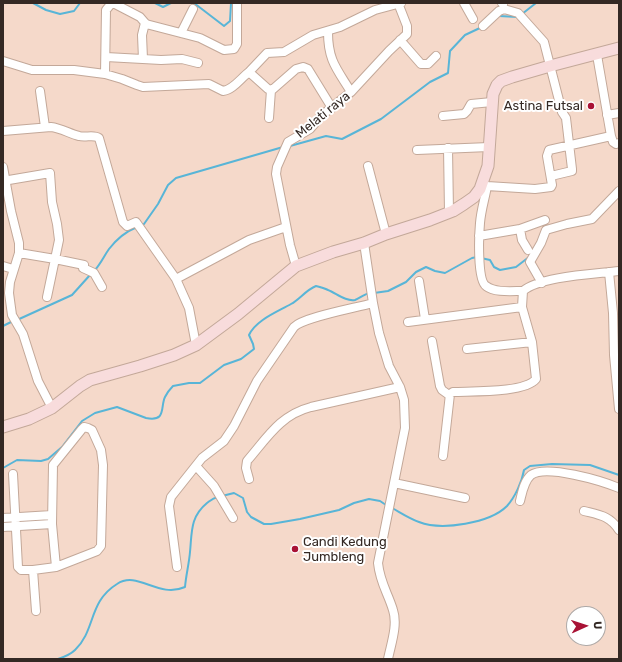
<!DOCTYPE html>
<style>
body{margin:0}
#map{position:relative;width:622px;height:662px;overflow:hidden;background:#f5d9ca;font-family:Rubik,sans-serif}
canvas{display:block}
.frame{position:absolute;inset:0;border:4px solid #342924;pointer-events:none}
.north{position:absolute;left:566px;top:606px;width:40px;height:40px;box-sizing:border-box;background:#fff;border:1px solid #aea9a7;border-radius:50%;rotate:87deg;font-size:11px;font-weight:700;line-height:16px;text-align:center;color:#342924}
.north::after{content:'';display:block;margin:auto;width:14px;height:18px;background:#a91235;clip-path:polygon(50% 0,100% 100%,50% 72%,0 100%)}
</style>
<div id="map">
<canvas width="622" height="662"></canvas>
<div class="frame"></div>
<div class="north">U</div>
</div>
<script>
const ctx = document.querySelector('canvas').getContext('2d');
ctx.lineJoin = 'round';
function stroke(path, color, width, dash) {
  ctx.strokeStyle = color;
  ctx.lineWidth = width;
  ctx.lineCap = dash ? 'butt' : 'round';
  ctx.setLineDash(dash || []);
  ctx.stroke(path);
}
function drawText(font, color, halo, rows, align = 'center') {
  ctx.font = font + ' Rubik,sans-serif';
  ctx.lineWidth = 4;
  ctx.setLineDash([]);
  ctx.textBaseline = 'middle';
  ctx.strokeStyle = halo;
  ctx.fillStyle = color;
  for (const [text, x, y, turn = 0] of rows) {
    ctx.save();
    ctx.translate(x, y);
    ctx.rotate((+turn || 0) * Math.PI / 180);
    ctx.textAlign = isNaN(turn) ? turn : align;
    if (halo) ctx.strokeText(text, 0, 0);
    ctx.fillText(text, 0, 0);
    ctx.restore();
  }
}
stroke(new Path2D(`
 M 33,3 L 46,10 L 60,14 L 74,11 L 80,3
 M 155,3 L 163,7 L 171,3
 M 194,3 L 224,26 L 230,21 L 231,3
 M 522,14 L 536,3
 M 499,16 L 518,17
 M 290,146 L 326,136 L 342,139 L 381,119 L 430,82 L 448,73 L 450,51 L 465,35 L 482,27
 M 141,225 L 144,224 L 158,204 L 168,185 L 176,178 L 283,147
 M 481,258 L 490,260 L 494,267 L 500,270 L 516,267 L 529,257
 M 95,270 C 101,263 104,256 109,249 C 116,240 127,231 137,227
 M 374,293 L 388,291 L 406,282 L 416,272 L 426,267 L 435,271 L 445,273 L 472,258 L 477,257
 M 17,320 L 72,295 L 90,275
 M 3,326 L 13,321
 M 3,468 L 17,460 L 41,461 L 48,459 L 62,447 L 82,421 L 95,413 L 117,407 L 146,418 C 167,422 160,407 165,397 C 167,393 170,389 173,386 L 189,383 L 200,383 L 224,365 L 241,359 L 254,349 L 253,344 L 249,335 C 256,320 277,312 291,304 C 300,299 306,290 316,286 C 320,287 324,288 328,290 C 336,293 346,302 355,300 C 360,298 364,294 370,293
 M 222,496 L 234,493 L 243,498 L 247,512 L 251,517 L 264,524 L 271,524 L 300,519 L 339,510 L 354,503 L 369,499 L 380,501 L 386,505
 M 392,508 C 401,513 410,519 419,522 C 442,531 490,523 507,506 C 515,497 522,482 524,470 L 530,466 L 552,464 L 590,465 L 619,475
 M 58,659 C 64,657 71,654 75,650 C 96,630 88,602 117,584 C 138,570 158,599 185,587 C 186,575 189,564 190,552 C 192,532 190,517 207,503 C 211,500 213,498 218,497`), '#58b5d7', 2);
const street = new Path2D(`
 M 464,3 L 473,19
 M 502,3 L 503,4
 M 483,26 L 499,11 L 504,9 L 518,13 L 544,42 L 562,112 L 566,118 L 572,169 L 572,171 L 551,176
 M 328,32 C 328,61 337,69 351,92
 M 181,33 L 193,9
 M 400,40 L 421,64 L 428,64 L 436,56
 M 597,55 L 611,136 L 613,142 L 616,144 L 619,143
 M 106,57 L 161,60 L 182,59 L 198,63
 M 143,59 L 142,35 L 145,23
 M 3,61 L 32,70 L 74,70 L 105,74 L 122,79 L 137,85 L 143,87 L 209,84 L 223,91 C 233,90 241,78 249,72 L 268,89 L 272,90 L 296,69 L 303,67 L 308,69 L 332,108
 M 249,72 L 267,53 L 284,52 L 313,35 L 340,27 L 375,10 L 401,3
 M 105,74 L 106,10 L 111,4 L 115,4 L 140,17 L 146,24 L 200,38 L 224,50 L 234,49 L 237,44 L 237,3
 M 40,91 L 45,127
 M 607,115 L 619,113
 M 443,116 L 464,114 L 467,111 L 471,104 L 492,102
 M 269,118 L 271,90
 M 3,131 L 51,127 C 61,128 70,134 79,136 C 86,138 93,134 99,138 L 123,222 L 127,226 L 136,222 L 176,279 L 189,308 L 196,345
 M 448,148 L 449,212
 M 417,150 L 489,147
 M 368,166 L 386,234
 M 3,167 L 11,211 L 19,243 L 19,253 L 10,282 L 9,293 L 12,315 L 23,334 L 38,381 L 52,408
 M 3,181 L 50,173 L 52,202 L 57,224 L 59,240 L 47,297
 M 483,183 L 487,186 C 485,198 481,210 480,223 C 479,234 477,280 486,286 C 495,293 512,291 523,291 C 540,276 596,274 619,271
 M 487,186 L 535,189 L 551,187 L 552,185 L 547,156 L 549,150 L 611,136
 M 520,229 L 522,240 L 528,250
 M 479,236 L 520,229 L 545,220
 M 364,243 L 373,303 L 379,333 L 389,366 L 400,387 L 404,400 L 405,428 L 378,563 C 380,583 388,593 393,610 C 398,625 391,644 388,659
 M 19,253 L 55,259 L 84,265 L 83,268 L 94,273 L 102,287
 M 3,266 L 13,269
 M 296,266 L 290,245 L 276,174 L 277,167 L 288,142 L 310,129 L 321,116 L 351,92 L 389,51 L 407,34 L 407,26 L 398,3
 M 609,272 L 613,313 L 614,355 L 619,409
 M 176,279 L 249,240 L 286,227
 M 419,281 L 425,319
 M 542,283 L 530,262 L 541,243 L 546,230 L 567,224 L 592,219 L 619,191
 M 408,322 L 522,307
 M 432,341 L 440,386 L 442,390 L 449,395
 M 467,349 L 532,342
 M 443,456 L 450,394 L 453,392 C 472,391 525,393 536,379 L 532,342 L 522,307 L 523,291
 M 196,466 L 214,486 L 233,518
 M 13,474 L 18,567 L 21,570 L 33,570 L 36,611
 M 249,479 L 246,468 L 247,461 C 267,438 280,415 311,407 L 400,387
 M 394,483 L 465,498
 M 520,501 C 522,493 524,481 531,475 C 546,464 602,481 619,488
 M 584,511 C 600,515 610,516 619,530
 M 3,518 L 52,515
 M 3,527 L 52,524
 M 177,567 L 169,506 L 171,497 L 202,458 L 224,441 L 234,426 L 257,381 L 294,327 C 304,317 356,308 373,303
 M 33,570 L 56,567 L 97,551 L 101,546 L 103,465 L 101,450 L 92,430 L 88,428 L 84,427 L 82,429 L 53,465 L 52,524 L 56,567`);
const secondary = new Path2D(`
 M 3,427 L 29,419 L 52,408 L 80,386 L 90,380 L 140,366 L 174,355 L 196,345 L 238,314 L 296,266 L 333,252 L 364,243 L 386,234 L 430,220 L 453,211 L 464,204 L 474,197 L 480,189 L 488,166 L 493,94 L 497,85 L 501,81 L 512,77 L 550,66 L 619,48`);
stroke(street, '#c3a899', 10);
stroke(secondary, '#c3a899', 13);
stroke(street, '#fff', 8);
stroke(secondary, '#f8dcdc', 11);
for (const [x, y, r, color] of [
 [591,106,4,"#a91235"],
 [295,549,4,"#a91235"]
]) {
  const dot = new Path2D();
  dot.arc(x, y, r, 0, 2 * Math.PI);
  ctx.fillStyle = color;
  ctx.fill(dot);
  stroke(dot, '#fff', 1.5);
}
drawText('13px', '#342924', '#fff', [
 ["Astina Futsal",583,106],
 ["Candi Kedung",303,542,"left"],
 ["Jumbleng",303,557,"left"]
], 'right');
drawText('13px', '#342924', '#fff', [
 ["Melati raya",323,115,-39]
]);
</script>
